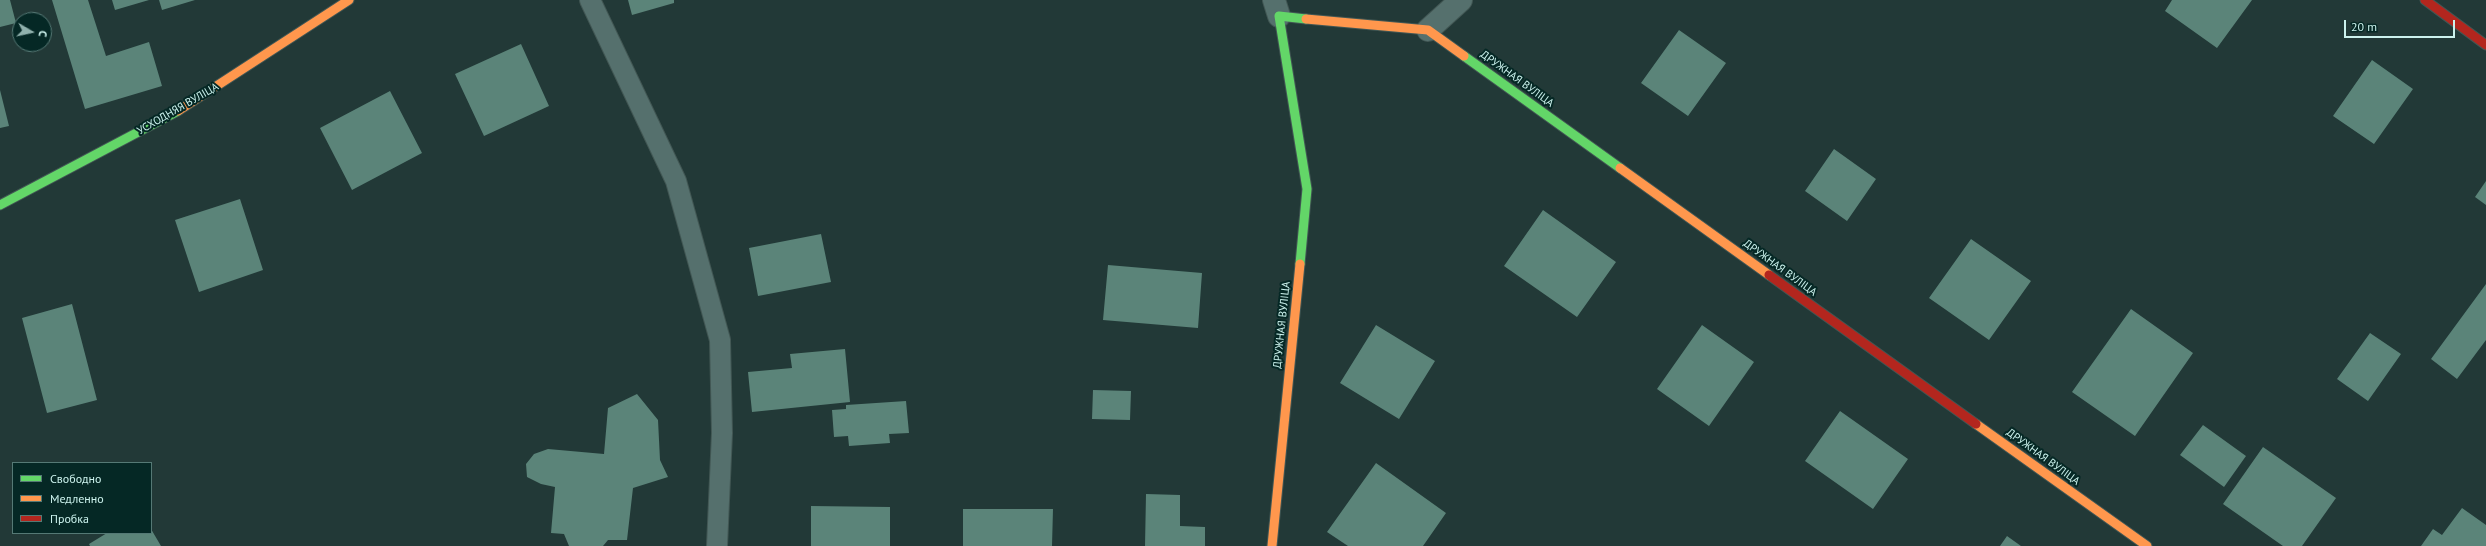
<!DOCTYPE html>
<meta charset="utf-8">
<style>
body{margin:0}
#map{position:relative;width:2486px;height:546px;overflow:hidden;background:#223937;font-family:"PT Sans",sans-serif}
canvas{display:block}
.legend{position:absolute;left:12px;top:462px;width:140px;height:72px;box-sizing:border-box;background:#052825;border:1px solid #557975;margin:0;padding:5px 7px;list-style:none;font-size:12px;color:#ccf2ed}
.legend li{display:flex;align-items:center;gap:8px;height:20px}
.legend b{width:20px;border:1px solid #557975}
.north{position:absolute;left:12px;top:12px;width:40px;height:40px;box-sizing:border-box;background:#052825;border:1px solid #557975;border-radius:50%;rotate:99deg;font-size:11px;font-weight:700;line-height:16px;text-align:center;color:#ccf2ed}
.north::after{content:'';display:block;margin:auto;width:14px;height:18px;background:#90b1ad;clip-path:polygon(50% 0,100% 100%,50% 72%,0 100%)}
.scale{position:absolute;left:2344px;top:20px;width:111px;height:18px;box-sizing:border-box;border:2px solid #ccf2ed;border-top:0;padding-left:5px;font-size:12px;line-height:14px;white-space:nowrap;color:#ccf2ed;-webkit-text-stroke:3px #052825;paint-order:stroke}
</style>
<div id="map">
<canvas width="2486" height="546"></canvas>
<ul class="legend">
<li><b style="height:5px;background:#63d668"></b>Свободно</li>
<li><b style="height:5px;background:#ff974d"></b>Медленно</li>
<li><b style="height:5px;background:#b3261e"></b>Пробка</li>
</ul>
<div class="north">С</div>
<div class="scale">20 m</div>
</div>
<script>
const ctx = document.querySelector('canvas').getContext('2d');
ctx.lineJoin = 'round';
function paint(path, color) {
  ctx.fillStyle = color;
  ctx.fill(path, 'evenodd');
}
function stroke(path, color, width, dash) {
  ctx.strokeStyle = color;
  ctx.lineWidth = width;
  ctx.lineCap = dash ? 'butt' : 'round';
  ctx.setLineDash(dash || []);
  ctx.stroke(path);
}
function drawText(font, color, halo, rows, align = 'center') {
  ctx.font = font + ' "PT Sans",sans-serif';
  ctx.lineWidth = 4;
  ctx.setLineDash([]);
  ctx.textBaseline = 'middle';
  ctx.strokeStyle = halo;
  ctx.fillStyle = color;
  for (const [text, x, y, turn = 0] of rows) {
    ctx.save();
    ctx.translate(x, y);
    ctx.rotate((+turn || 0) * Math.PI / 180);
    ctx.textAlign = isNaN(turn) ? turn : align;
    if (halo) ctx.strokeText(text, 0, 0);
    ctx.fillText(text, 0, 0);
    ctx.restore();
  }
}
paint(new Path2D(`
 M 0,0 L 10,0 L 16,23 L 0,27 Z
 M 52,0 L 88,0 L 106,56 L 149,42 L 162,86 L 85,109 Z
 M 112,0 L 149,0 L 115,10 Z
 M 159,0 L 195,0 L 162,10 Z
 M 628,0 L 674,0 L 674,3 L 632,15 Z
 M 2172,0 L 2252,0 L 2217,48 L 2165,11 Z
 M 1679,30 L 1726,63 L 1688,116 L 1641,83 Z
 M 521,44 L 549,106 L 484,136 L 455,74 Z
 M 2372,60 L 2413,89 L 2374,144 L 2333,116 Z
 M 0,90 L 9,126 L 0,128 Z
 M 390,91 L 422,153 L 352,190 L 320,128 Z
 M 1834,149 L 1876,179 L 1847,221 L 1805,191 Z
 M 2486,181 L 2486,205 L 2475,197 Z
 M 240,199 L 263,270 L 199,292 L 175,220 Z
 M 1543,210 L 1616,262 L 1577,317 L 1504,266 Z
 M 821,234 L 831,282 L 758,296 L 749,248 Z
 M 1971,239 L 2031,281 L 1989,340 L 1929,298 Z
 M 1108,265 L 1202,273 L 1198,328 L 1103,320 Z
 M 2486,284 L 2486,340 L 2457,379 L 2431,359 Z
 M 72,304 L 97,400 L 47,413 L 22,318 Z
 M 2131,309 L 2193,353 L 2135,436 L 2072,392 Z
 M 1376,325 L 1435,361 L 1399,419 L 1340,383 Z
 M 1702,325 L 1754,362 L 1709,426 L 1657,389 Z
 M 2370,333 L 2401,354 L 2368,401 L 2337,379 Z
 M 845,349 L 850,402 L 752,412 L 748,372 L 792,368 L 790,354 Z
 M 1093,390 L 1131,391 L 1130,420 L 1092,419 Z
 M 637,394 L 658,420 L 660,460 L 668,477 L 633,488 L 627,540 L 608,540 L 603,546 L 569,546 L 564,534 L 551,533 L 555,487 L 541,484 L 527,477 L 526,464 L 534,454 L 548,449 L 604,454 L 608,408 Z
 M 906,401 L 909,433 L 889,434 L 890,443 L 849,446 L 848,436 L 834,437 L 832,410 L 846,409 L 846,405 Z
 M 1840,411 L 1908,459 L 1873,509 L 1805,461 Z
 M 2203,425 L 2246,456 L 2224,487 L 2180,455 Z
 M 2263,447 L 2336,498 L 2302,546 L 2283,546 L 2223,504 Z
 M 1376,463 L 1446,513 L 1423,546 L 1348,546 L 1327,532 Z
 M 1146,494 L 1180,495 L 1180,526 L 1205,527 L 1205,546 L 1145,546 Z
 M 811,506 L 890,507 L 890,546 L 811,546 Z
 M 2462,508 L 2486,525 L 2486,546 L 2421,546 L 2433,529 L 2442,535 Z
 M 963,509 L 1053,509 L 1052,546 L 963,546 Z
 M 151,529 L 161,546 L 90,546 L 89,544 L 107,533 L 151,533 Z
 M 2007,536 L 2021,546 L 2000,546 Z`), '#5b8479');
const lane = new Path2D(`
 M 590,0 L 676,181 L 720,340 L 722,433 L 717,546`);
const street = new Path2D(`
 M 1274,0 L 1279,16
 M 1428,30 L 1461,0`);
const fast = new Path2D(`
 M 1464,56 L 1620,168
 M 0,205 L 178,111
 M 1300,264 L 1307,189 L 1279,16 L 1306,19`);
const slow = new Path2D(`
 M 1306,19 L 1428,30 L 1464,56
 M 178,111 L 349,0
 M 1620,168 L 1769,275
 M 1976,424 L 2147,546
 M 1272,546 L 1300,264`);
const jam = new Path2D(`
 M 2425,0 L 2486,45
 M 1769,275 L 1976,424`);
stroke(lane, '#425754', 22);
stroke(street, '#425754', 24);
stroke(fast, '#425754', 11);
stroke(slow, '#425754', 11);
stroke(jam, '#425754', 11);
stroke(lane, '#55706d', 20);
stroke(street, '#55706d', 22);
stroke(fast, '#63d668', 9);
stroke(slow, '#ff974d', 9);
stroke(jam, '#b3261e', 9);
drawText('11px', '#ccf2ed', '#052825', [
 ["ДРУЖНАЯ ВУЛІЦА",1517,79,36],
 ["УСХОДНЯЯ ВУЛІЦА",178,109,-30],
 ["ДРУЖНАЯ ВУЛІЦА",1780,268,36],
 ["ДРУЖНАЯ ВУЛІЦА",1282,325,-84],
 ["ДРУЖНАЯ ВУЛІЦА",2043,457,36]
]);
</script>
